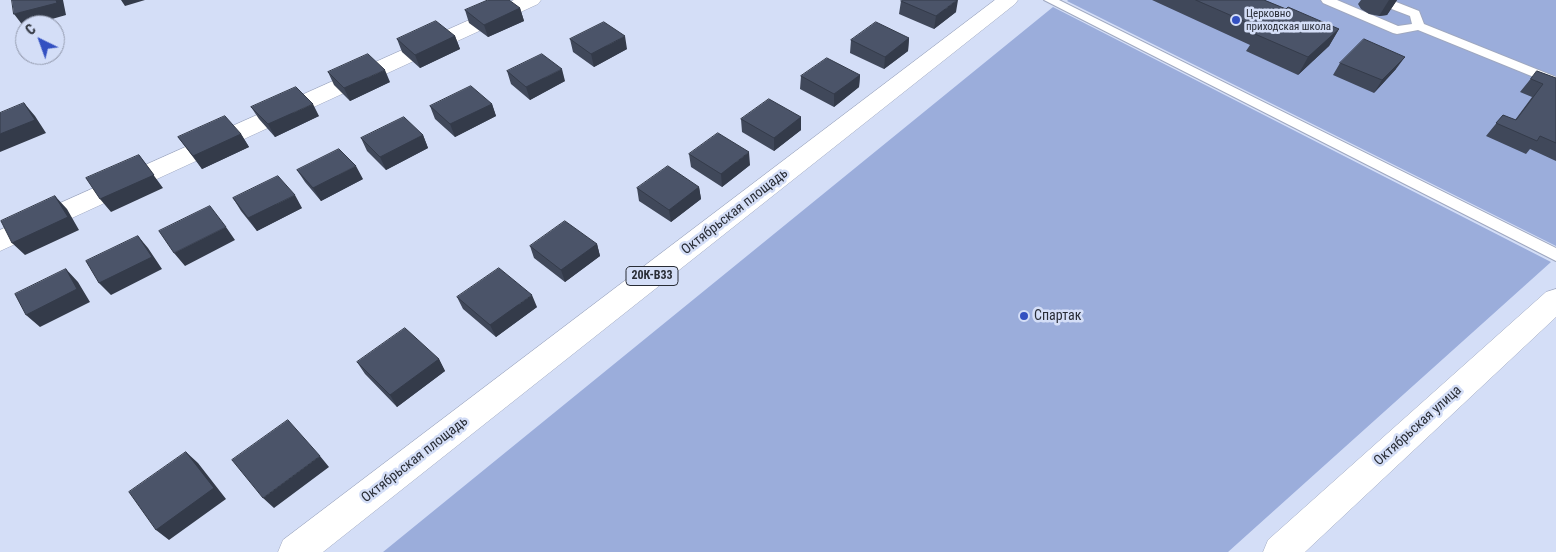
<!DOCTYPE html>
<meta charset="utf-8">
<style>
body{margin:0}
#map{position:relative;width:1556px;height:552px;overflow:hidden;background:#d4def7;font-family:"Roboto Condensed",sans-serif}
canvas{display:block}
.north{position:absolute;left:15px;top:15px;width:50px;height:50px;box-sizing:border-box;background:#d4def7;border:1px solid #9097aa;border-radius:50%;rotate:318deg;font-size:14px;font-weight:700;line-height:20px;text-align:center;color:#292d36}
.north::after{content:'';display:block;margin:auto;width:18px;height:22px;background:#3350c1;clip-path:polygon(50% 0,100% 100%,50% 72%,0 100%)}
</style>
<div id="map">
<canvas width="1556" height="552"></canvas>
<div class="north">С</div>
</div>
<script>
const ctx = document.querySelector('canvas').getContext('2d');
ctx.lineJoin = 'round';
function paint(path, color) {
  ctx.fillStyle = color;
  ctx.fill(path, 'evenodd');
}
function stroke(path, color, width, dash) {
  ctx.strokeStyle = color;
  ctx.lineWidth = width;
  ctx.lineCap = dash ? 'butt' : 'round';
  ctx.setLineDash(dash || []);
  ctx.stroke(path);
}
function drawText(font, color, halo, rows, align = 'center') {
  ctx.font = font + ' "Roboto Condensed",sans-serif';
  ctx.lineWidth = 5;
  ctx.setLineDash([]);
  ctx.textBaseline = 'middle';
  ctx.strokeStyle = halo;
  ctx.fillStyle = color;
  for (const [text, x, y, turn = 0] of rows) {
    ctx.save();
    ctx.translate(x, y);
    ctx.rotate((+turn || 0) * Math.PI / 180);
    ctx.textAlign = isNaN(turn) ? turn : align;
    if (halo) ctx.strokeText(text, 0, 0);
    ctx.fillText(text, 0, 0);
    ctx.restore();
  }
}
paint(new Path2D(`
 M 1068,0 L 1556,0 L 1556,246 L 1067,1 Z
 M 1053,7 L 1551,262 L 1228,552 L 383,552 Z`), '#9baddb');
const lane = new Path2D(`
 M 1044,0 L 1059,0 L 1556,248 L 1556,261 Z
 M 1321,0 L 1337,0 L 1398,26 L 1412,24 L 1410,16 L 1376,3 L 1374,0 L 1391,0 L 1419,11 L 1424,24 L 1556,77 L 1556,86 L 1418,30 L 1397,34 L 1393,33 L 1323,3 Z`);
const street = new Path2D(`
 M 514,0 L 541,0 L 538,4 L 0,251 L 0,230 Z
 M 1556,289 L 1556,317 L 1305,552 L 1263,552 L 1268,540 L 1546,292 Z`);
const primary = new Path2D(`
 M 995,0 L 1018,0 L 1015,4 L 323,552 L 278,552 L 283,540 Z`);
stroke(lane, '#9fa8c0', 2);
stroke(street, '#9fa8c0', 1);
stroke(primary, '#9fa8c0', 1);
paint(lane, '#fff');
paint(street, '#fff');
paint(primary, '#fff');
paint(new Path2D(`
 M 1152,0 L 1264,0 L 1286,9 L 1339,29 L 1329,46 L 1298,75 L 1246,51 L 1250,45 Z
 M 1361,0 L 1397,0 L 1387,15 L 1379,16 L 1369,14 L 1361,9 L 1358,4 Z
 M 901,1 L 956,12 L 934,29 L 899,14 Z
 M 520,8 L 524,21 L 488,37 L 469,23 L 465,10 Z
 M 455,36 L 460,49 L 420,68 L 402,52 L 397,39 Z
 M 909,38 L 908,51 L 884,69 L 850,53 L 851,40 Z
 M 570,39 L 627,49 L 594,67 L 573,52 Z
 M 1340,63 L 1396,69 L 1374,93 L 1333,75 Z
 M 507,71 L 565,81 L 530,100 L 511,84 Z
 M 1537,71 L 1556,78 L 1556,161 L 1530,149 L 1526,154 L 1486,136 L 1503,115 L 1515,120 L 1532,97 L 1520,92 Z
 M 328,72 L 390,82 L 350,101 L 334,85 Z
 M 860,75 L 859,87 L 834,107 L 800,89 L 801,76 Z
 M 492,104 L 496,116 L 455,137 L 435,119 L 430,106 Z
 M 251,107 L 319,116 L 275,137 L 259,119 Z
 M 801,117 L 801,130 L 774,151 L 742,132 L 741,119 Z
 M 241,134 L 249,147 L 202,169 L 178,137 Z
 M 423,135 L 428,148 L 386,170 L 367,151 L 361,138 Z
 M 689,154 L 750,165 L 722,187 L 691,167 Z
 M 297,170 L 363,179 L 321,201 L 305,182 Z
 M 699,187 L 701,199 L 671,222 L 639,201 L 637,188 Z
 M 233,198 L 302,208 L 257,231 L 241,211 Z
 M 597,244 L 600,256 L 565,282 L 534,258 L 530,246 Z
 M 457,297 L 537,307 L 496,337 L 463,309 Z
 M 439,359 L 445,371 L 397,407 L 365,374 L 357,362 Z`), '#40485a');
paint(new Path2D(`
 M 56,0 L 63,0 L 66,15 L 31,25 L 25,25 L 25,27 L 24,27 L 14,14 Z
 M 121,0 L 145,0 L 125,6 Z
 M 957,0 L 958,0 L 956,12 L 934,29 L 936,16 Z
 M 1389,0 L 1397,0 L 1387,15 L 1379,16 Z
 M 520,8 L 524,21 L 488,37 L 484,25 Z
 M 1339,29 L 1329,46 L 1298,75 L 1308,57 Z
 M 455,36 L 460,49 L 420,68 L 415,55 Z
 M 625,36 L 627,49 L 594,67 L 591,54 Z
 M 909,38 L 908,51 L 884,69 L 885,57 Z
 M 1405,57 L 1396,69 L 1374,93 L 1382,80 Z
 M 562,69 L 565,81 L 530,100 L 526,87 Z
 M 385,70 L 390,82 L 350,101 L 344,88 Z
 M 860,75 L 859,87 L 834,107 L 834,94 Z
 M 24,103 L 35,116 L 46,133 L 0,152 L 0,134 Z
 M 313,104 L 319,116 L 275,137 L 268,124 Z
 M 492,104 L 496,116 L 455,137 L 450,124 Z
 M 801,117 L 801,130 L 774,151 L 774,138 Z
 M 241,134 L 249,147 L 202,169 L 193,156 Z
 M 423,135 L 428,148 L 386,170 L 380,157 Z
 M 749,152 L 750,165 L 722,187 L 721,174 Z
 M 139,155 L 163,188 L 111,212 L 100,199 Z
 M 356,166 L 363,179 L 321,201 L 313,188 Z
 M 699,187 L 701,199 L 671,222 L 669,210 Z
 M 295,195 L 302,208 L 257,231 L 248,218 Z
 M 55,196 L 67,209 L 79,230 L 25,255 L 12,243 Z
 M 226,227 L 235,240 L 185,266 L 174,253 Z
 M 138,236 L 148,248 L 162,269 L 111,295 L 99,283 Z
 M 597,244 L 600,256 L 565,282 L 561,270 Z
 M 66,269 L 78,282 L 90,302 L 40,327 L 26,315 Z
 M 532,295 L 537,307 L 496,337 L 490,325 Z
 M 439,359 L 445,371 L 397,407 L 390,395 Z
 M 186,452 L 198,463 L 226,499 L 169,540 L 156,530 Z
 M 320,456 L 329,467 L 274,508 L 263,498 Z`), '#343b4a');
const building = new Path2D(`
 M 12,0 L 56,0 L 57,3 L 14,14 Z
 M 488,0 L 509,0 L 520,8 L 484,25 L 465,10 Z
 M 902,0 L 957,0 L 936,16 L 901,1 Z
 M 1196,0 L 1264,0 L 1286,9 L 1288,7 L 1339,29 L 1308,57 L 1255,34 L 1261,29 Z
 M 436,21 L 455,36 L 415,55 L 397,39 Z
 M 604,22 L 625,36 L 591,54 L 570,39 Z
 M 876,22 L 909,38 L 885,57 L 851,40 Z
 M 1364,39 L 1405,57 L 1382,80 L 1340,63 Z
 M 368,54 L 385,70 L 344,88 L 328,72 Z
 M 542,54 L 562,69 L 526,87 L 507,71 Z
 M 827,58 L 860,75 L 834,94 L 801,76 Z
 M 1537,71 L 1556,78 L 1556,143 L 1540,136 L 1537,141 L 1496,123 L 1503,115 L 1516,120 L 1543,84 L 1531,79 Z
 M 471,86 L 492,104 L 450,124 L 430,106 Z
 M 296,87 L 313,104 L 268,124 L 251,107 Z
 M 769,99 L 801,117 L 774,138 L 741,119 Z
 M 24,103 L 35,120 L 0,134 L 0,113 Z
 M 225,116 L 241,134 L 193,156 L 178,137 Z
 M 404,117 L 423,135 L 380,157 L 361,138 Z
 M 718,133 L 749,152 L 721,174 L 689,154 Z
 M 339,149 L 356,166 L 313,188 L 297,170 Z
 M 139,155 L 154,175 L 100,199 L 86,178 Z
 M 668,166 L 699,187 L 669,210 L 637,188 Z
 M 278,176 L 295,195 L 248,218 L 233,198 Z
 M 55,196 L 68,217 L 12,243 L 1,221 Z
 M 210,206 L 226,227 L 174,253 L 159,231 Z
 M 565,221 L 597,244 L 561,270 L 530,246 Z
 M 138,236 L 152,257 L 99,283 L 86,261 Z
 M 499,268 L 532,295 L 490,325 L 457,297 Z
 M 66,269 L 77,289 L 26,315 L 15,294 Z
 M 405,328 L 439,359 L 390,395 L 357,362 Z
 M 288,420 L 320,456 L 263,498 L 232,460 Z
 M 186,452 L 214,488 L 156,530 L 129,492 Z`);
paint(building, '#4b5469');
stroke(building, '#343b4a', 1);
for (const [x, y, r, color] of [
 [1236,20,5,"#3350c1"],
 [1024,316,5,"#3350c1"]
]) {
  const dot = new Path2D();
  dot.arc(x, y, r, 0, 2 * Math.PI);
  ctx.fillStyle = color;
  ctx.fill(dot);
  stroke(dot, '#d4def7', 2);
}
drawText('11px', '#292d36', '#d4def7', [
 ["Церковно",1246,14],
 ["приходская школа",1246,27]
], 'left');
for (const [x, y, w] of [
 [652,276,52]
]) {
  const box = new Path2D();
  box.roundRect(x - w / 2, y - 9.5, w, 19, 4);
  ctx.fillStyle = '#d4def7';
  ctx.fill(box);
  stroke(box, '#292d36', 1);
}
drawText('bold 12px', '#292d36', null, [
 ["20К-В33",652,276]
]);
drawText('14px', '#292d36', '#d4def7', [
 ["Октябрьская площадь",735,212,-38],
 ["Октябрьская улица",1418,426,-42],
 ["Октябрьская площадь",415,460,-38]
]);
drawText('14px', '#292d36', '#d4def7', [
 ["Спартак",1034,316]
], 'left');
</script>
